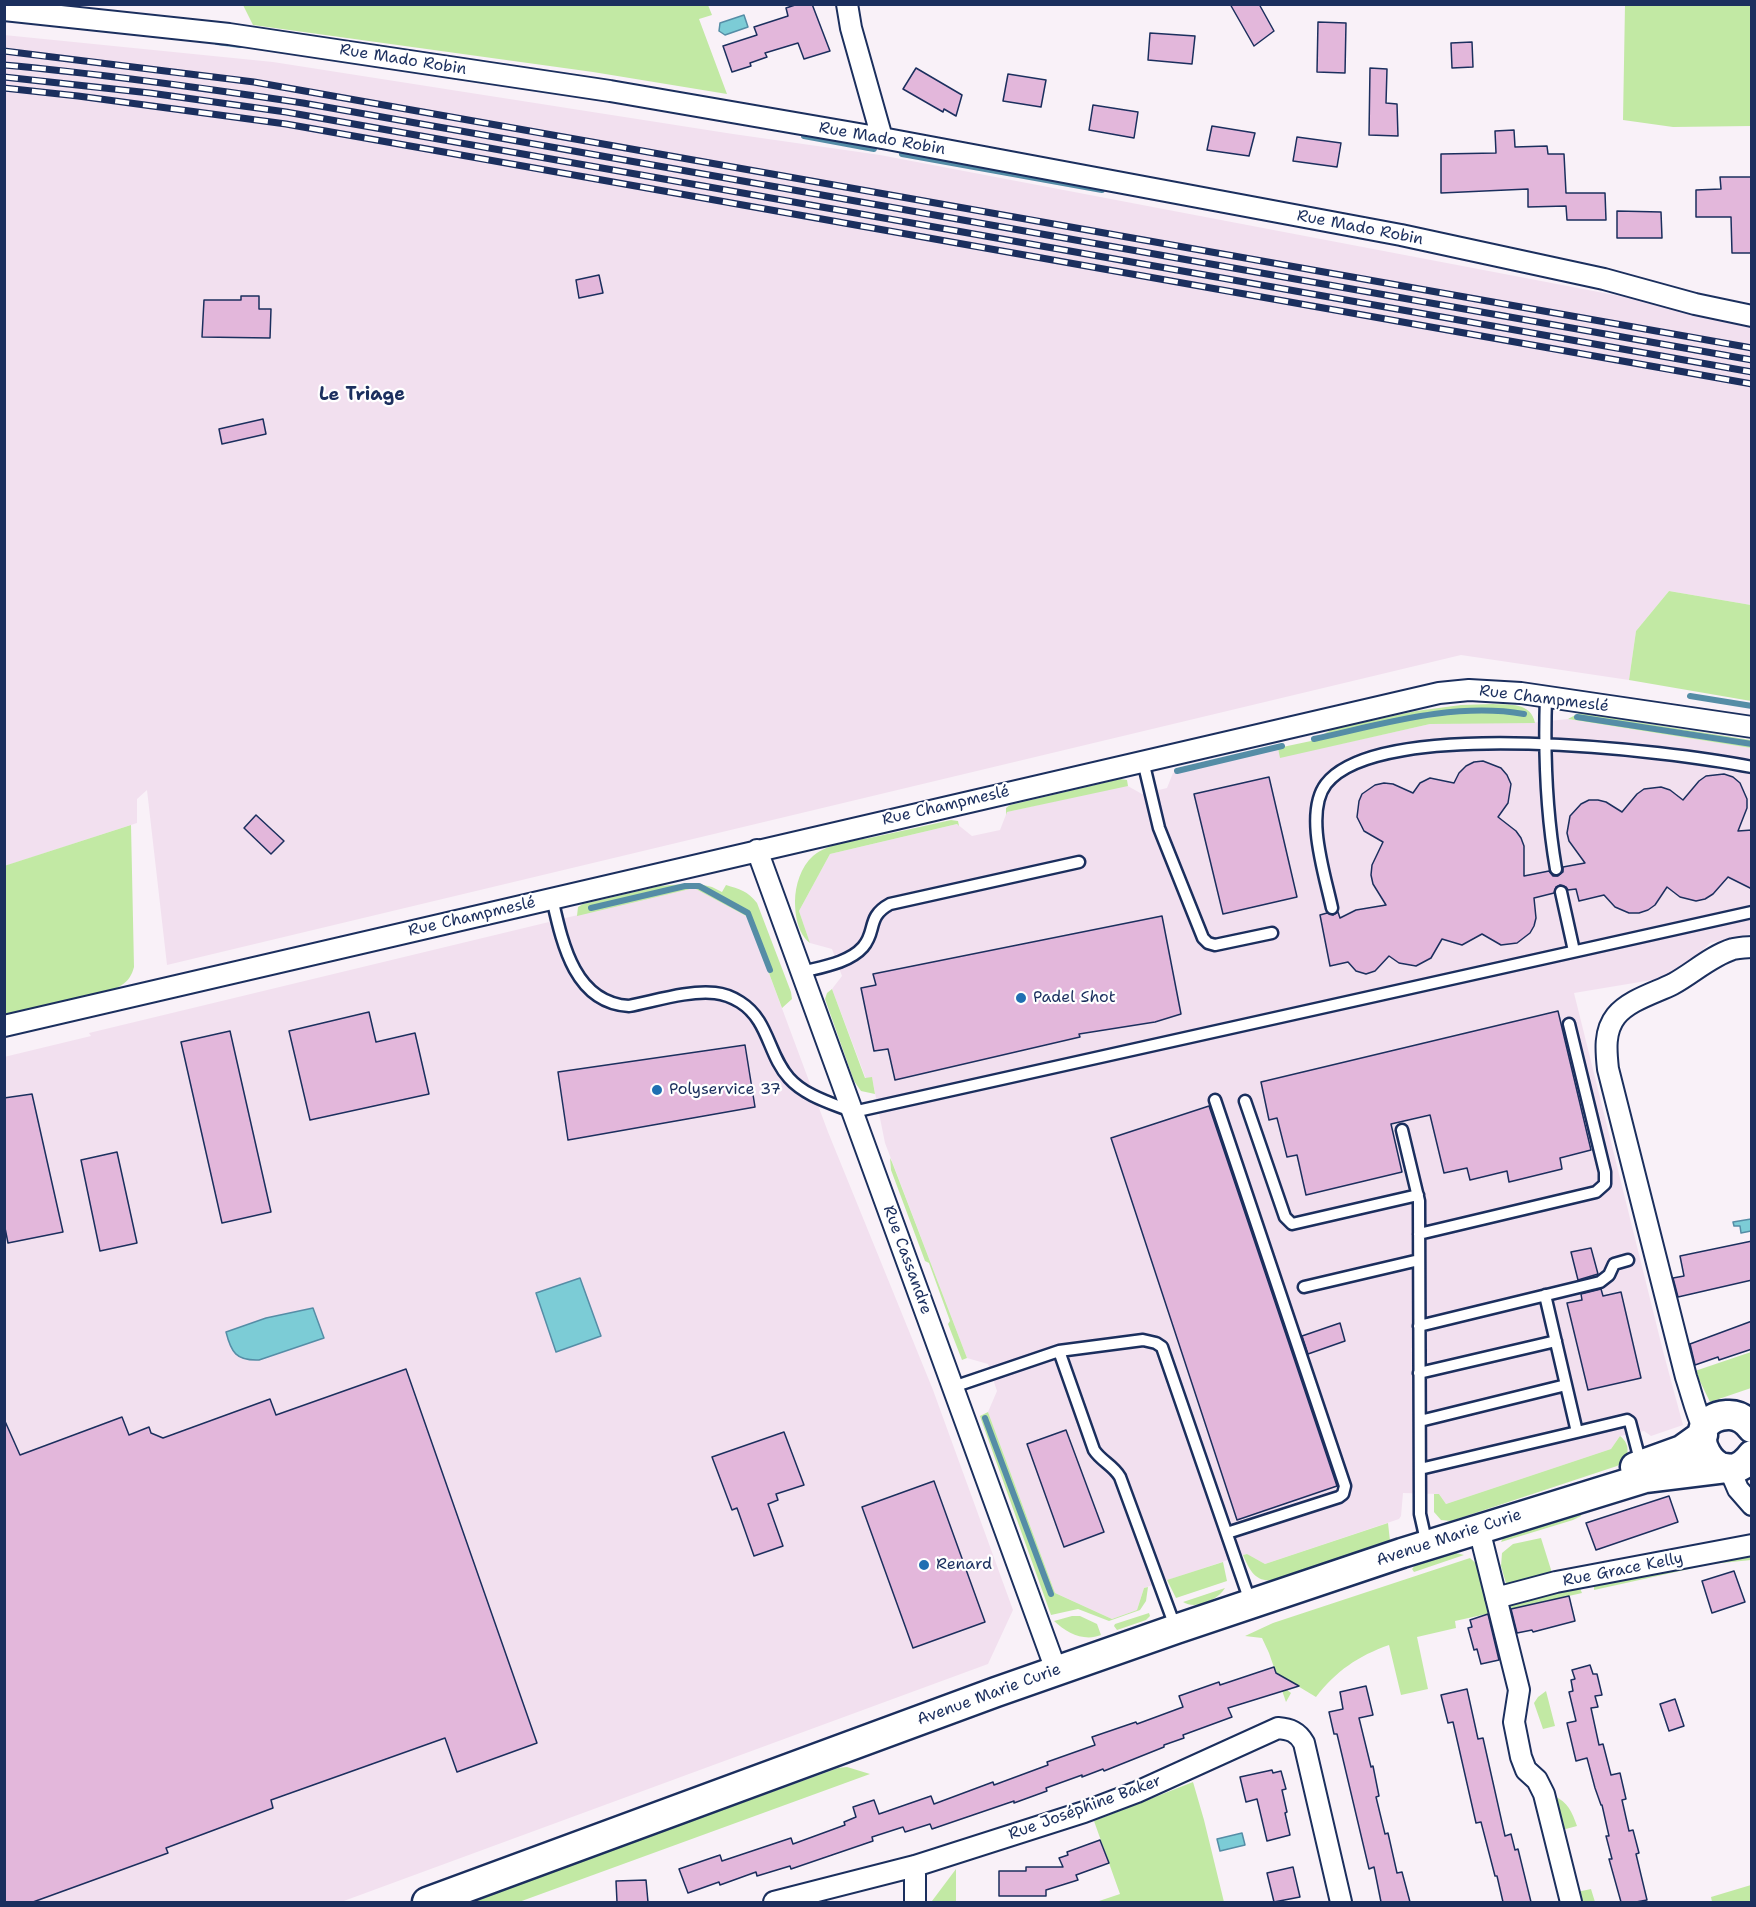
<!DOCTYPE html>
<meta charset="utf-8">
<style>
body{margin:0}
#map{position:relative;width:1756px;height:1907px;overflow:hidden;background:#f9f1f8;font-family:"Shantell Sans",sans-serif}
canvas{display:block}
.frame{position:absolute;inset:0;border:6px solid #1b2f5e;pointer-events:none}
</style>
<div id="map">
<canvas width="1756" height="1907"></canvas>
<div class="frame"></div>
</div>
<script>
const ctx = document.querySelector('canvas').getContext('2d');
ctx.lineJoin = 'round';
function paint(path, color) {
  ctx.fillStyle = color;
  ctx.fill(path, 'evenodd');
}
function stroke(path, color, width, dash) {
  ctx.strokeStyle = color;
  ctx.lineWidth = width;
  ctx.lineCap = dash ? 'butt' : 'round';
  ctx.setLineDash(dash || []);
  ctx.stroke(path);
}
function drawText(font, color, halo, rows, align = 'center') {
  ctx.font = font + ' "Shantell Sans",sans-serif';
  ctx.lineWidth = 4.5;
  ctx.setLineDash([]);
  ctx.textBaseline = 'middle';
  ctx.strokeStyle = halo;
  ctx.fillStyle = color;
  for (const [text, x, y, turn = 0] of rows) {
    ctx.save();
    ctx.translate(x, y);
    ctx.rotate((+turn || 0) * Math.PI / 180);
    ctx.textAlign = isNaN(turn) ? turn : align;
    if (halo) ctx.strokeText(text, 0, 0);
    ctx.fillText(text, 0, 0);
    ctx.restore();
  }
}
paint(new Path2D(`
 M 4,35 L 273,62 L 733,134 L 880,155 L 1751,321 L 1751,605 L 1669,591 L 1636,631 L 1629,680 L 1461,655 L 167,965 L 147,790 L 137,799 L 137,823 L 5,866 Z
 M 1568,719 L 1751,748 L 1751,934 L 1710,943 L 1676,976 L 1574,993 L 1663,1351 L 1683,1425 L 1651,1436 L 1644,1431 L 1620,1436 L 1611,1449 L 1446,1504 L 1439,1494 L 1403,1493 L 1401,1516 L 1399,1519 L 1265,1564 L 1246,1554 L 1144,1588 L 1137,1610 L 1112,1619 L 1055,1593 L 988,1412 L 997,1391 L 988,1364 L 967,1358 L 885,1143 L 872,1078 L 866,1079 L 832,989 L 842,976 L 832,949 L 810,943 L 799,911 L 830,854 L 957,824 L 972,836 L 1000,830 L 1007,812 L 1126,785 L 1142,794 L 1167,788 L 1173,773 L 1278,748 L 1281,757 L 1430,724 L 1492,722 L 1529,723 ZM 1079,1034 L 1080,1037 L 895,1079 L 893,1072 Z
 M 694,887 L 748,917 L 828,1132 L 933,1390 L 1013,1610 L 988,1664 L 341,1902 L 5,1902 L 4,1057 L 91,1036 L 89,1033 Z`), '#f2e0ef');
paint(new Path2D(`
 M 243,5 L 708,5 L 712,15 L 699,19 L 727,94 L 593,72 L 253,25 Z
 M 1625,5 L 1751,5 L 1751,126 L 1673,127 L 1623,120 Z
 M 1669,591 L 1751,605 L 1751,701 L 1629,680 L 1636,631 Z
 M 1493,704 C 1509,705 1531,702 1535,723 L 1430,724 L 1280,758 L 1278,748 L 1311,741 L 1333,729 L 1416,711 L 1461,705 Z
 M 1579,713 L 1751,740 L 1751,748 L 1568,719 Z
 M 1120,779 L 1127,780 L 1128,786 L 1007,812 L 1006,815 L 1006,808 L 1010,805 Z
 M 951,820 L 958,821 L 959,826 L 957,824 L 830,854 L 799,911 L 810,943 C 798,934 795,916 795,901 C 795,886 801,866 813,856 C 830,842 855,841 874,837 C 900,831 926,826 951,820 Z
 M 131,825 L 134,967 C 130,983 120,987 105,993 L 5,1015 L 4,866 Z
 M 695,883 L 712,887 L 722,892 L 726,885 C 739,889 748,891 757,903 L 791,992 L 792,999 L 782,1008 L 748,917 L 694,888 L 577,916 L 578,907 L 583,904 L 660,886 Z
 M 832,989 L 865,1078 L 872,1077 L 875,1094 L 861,1091 L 854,1081 L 825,999 L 827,993 Z
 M 890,1158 L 892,1162 L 967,1358 L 962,1360 L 948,1324 L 950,1321 L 929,1263 L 925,1261 L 891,1170 Z
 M 1751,1352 L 1751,1388 L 1710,1402 L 1695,1371 Z
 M 988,1412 L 1055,1593 L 1112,1619 L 1137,1610 L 1144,1588 L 1148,1587 L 1146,1601 L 1140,1610 L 1109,1621 L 1078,1609 L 1051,1615 L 982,1422 L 980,1416 Z
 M 1620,1436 C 1632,1445 1629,1460 1617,1466 L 1451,1521 L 1441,1520 L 1434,1512 L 1434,1494 L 1439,1494 L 1446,1504 L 1611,1449 Z
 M 1582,1512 L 1581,1516 L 1573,1520 L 1501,1542 L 1504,1536 Z
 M 1388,1523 L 1390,1541 L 1274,1580 C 1255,1583 1249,1569 1243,1555 L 1247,1554 L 1265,1564 Z
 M 1541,1538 L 1553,1576 L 1507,1587 L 1501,1566 L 1502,1553 L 1513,1544 Z
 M 1452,1552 L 1464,1555 L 1414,1572 L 1412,1569 L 1418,1562 Z
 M 1751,1553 L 1751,1560 L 1712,1564 L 1594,1590 L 1594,1583 Z
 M 1470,1558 L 1480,1567 L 1491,1613 L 1455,1621 L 1456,1628 L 1417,1637 L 1428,1689 L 1401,1695 L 1389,1645 C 1358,1656 1336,1671 1316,1697 L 1296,1685 L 1286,1689 L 1291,1693 L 1286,1702 L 1269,1653 L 1262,1638 L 1245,1636 L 1273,1623 Z
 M 1223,1562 L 1227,1581 L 1176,1598 L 1167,1580 Z
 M 1579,1586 L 1582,1593 L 1511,1609 L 1510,1601 Z
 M 1225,1588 C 1218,1600 1196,1610 1183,1602 Z
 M 1149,1613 L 1150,1616 L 1146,1620 L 1117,1630 L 1114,1626 L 1115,1624 Z
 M 1072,1616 L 1080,1616 L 1097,1624 L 1101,1635 C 1084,1642 1067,1633 1054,1621 Z
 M 1546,1691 L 1555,1726 L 1543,1729 L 1534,1703 L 1538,1697 Z
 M 847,1767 L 870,1774 L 519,1902 L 469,1902 L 838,1768 Z
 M 1193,1782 L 1204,1820 L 1224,1902 L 1096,1902 L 1120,1894 L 1094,1821 Z
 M 1554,1796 C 1568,1802 1572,1812 1577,1826 L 1562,1830 Z
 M 956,1869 L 956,1902 L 932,1902 L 932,1901 Z
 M 1751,1885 L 1751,1902 L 1712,1902 L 1711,1897 Z
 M 1591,1889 L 1595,1902 L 1580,1902 L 1577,1892 Z`), '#c2e9a4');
const water = new Path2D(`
 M 744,15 L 748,27 L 725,35 L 719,31 L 720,23 Z
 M 1751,1219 L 1751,1231 L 1741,1233 L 1740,1226 L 1734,1226 L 1733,1222 Z
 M 580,1278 L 601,1336 L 556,1352 L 536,1293 Z
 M 313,1308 L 324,1338 L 259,1360 C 236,1361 231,1352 226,1332 L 266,1318 Z
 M 1242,1833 L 1245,1845 L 1220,1851 L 1217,1839 Z`);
paint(water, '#7cccd6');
stroke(water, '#558da6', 1.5);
stroke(new Path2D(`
 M 217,42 L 240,45
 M 804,136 L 874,149
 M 902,154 L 1102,190
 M 1690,696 L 1752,706
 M 1577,717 L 1752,744
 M 1314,739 C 1383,724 1454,702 1524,714
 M 1177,771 L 1282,746
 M 591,908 L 685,886 L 699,886 L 748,913 L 770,970
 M 985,1418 L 1051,1594`), '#558da6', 6);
const building = new Path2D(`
 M 798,4 L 812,4 L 830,51 L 804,59 L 798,43 L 765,53 L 767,57 L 750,63 L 751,66 L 732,72 L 723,46 L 757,35 L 754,27 L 788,16 L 786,8 Z
 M 1230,4 L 1259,4 L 1274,31 L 1254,46 Z
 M 1318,22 L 1346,23 L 1345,73 L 1317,72 Z
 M 1150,33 L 1195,36 L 1192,64 L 1148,60 Z
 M 1472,42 L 1473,67 L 1452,68 L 1451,43 Z
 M 916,68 L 962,95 L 956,116 L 944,109 L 943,112 L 903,89 Z
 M 1370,68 L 1387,69 L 1386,103 L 1397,104 L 1398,136 L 1369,135 Z
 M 1008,74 L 1046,80 L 1041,107 L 1003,101 Z
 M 1093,105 L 1138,112 L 1134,138 L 1089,130 Z
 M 1212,126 L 1255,133 L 1249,156 L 1207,150 Z
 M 1514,130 L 1515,147 L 1547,146 L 1548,154 L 1564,154 L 1566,193 L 1605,193 L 1606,220 L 1567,220 L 1566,206 L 1528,207 L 1528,189 L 1441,193 L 1441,154 L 1496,153 L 1495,131 Z
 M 1297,137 L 1341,143 L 1337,167 L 1293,161 Z
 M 1720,177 L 1752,177 L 1752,253 L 1732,253 L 1731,217 L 1696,217 L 1696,190 L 1721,189 Z
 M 1617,211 L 1661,212 L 1662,238 L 1617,238 Z
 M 599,275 L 603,293 L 579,298 L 576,280 Z
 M 241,296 L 259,296 L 259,309 L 271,309 L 270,338 L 202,337 L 204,300 L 241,300 Z
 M 263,419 L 266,434 L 222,444 L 219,429 Z
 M 1483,761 L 1501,768 L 1507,775 L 1511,784 L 1508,803 L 1498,817 L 1516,831 L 1521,838 L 1524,846 L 1524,876 L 1549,871 L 1553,876 L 1558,876 L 1563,872 L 1563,867 L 1585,863 L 1569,841 L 1567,833 L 1570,816 L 1581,804 L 1589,800 L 1598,800 L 1606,802 L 1622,812 L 1637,794 L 1644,789 L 1661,787 L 1670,790 L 1683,800 L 1699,781 L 1706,776 L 1724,774 L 1733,777 L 1740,783 L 1747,799 L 1747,808 L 1738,831 L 1752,830 L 1752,889 L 1728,877 L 1713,894 L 1705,899 L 1696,901 L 1680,897 L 1667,887 L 1655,905 L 1648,910 L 1639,913 L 1629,913 L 1615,907 L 1604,895 L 1579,901 L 1576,889 L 1568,890 L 1566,887 L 1560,885 L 1556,887 L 1554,893 L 1534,898 L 1536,918 L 1534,926 L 1530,933 L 1517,943 L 1501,945 L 1482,934 L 1462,945 L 1442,939 L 1431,958 L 1416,966 L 1399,963 L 1389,956 L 1375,971 L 1366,974 L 1356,971 L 1348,962 L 1330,966 L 1320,915 L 1327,913 L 1333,915 L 1338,912 L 1340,918 L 1356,910 L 1386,905 L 1373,884 L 1371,875 L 1372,865 L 1383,842 L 1364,831 L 1357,817 L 1359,801 L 1362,794 L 1375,785 L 1384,783 L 1393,784 L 1413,793 L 1420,783 L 1430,778 L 1454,783 L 1459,773 L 1466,766 L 1474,762 Z
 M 1269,777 L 1297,897 L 1223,914 L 1194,794 Z
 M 256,815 L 284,841 L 271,854 L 244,828 Z
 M 1162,916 L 1181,1014 L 1155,1022 L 1079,1034 L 1080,1037 L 895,1080 L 888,1049 L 874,1051 L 861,988 L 876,985 L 873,974 Z
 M 1558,1011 L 1591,1150 L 1560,1158 L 1562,1169 L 1509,1182 L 1507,1171 L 1470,1180 L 1467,1168 L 1444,1173 L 1430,1115 L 1391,1124 L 1402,1172 L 1306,1195 L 1297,1155 L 1287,1157 L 1277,1118 L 1269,1120 L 1261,1082 Z
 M 369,1012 L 376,1042 L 415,1033 L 429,1094 L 310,1120 L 289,1031 Z
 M 230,1031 L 271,1212 L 222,1223 L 181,1042 Z
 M 745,1045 L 755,1107 L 568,1140 L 558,1072 Z
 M 32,1094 L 63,1232 L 8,1243 L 4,1223 L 4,1098 Z
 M 1209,1106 L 1337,1486 L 1237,1520 L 1111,1138 Z
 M 117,1152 L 137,1243 L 100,1251 L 81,1160 Z
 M 1752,1241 L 1752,1280 L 1678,1297 L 1673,1278 L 1684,1276 L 1680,1256 Z
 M 1591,1248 L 1598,1274 L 1578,1280 L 1571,1252 Z
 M 1601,1289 L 1603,1296 L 1621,1292 L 1641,1378 L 1588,1390 L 1567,1303 L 1582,1300 L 1581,1294 Z
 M 1752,1321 L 1752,1349 L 1719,1360 L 1718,1357 L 1695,1365 L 1690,1344 Z
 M 1340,1323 L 1345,1341 L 1308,1354 L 1302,1336 Z
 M 406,1369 L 537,1743 L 457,1772 L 445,1738 L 271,1800 L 273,1808 L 166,1848 L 168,1853 L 33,1902 L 4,1902 L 4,1419 L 20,1455 L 122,1417 L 129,1435 L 149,1427 L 151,1433 L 163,1438 L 270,1399 L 276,1415 Z
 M 1066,1430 L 1104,1532 L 1064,1547 L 1027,1444 Z
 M 784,1432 L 804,1485 L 776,1494 L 778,1500 L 768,1504 L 783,1546 L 754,1556 L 737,1508 L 732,1510 L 712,1457 Z
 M 934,1481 L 985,1622 L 913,1648 L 862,1507 Z
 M 1669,1496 L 1678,1522 L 1596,1550 L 1586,1523 Z
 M 1734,1571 L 1745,1602 L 1712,1613 L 1702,1581 Z
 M 1569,1596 L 1575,1621 L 1533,1632 L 1532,1630 L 1517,1633 L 1511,1609 Z
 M 1488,1614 L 1499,1660 L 1481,1664 L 1477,1649 L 1474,1650 L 1468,1628 L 1472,1627 L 1470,1620 Z
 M 1590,1665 L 1593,1674 L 1597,1674 L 1602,1695 L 1595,1696 L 1598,1707 L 1591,1708 L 1599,1745 L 1603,1744 L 1611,1775 L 1620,1773 L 1626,1799 L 1622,1800 L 1629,1831 L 1633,1830 L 1639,1853 L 1636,1854 L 1647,1900 L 1636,1902 L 1621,1902 L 1609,1859 L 1612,1859 L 1606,1836 L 1609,1836 L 1602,1805 L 1601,1805 L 1595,1788 L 1587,1758 L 1576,1761 L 1567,1723 L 1576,1721 L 1569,1692 L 1573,1691 L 1571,1680 L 1575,1679 L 1572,1670 Z
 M 1274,1667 L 1276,1673 L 1299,1686 L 1228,1708 L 1232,1717 L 1183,1735 L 1184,1738 L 1164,1745 L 1164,1747 L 1104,1771 L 1103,1769 L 1082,1777 L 1082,1775 L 1046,1788 L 1047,1791 L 1014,1803 L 1014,1801 L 932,1829 L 930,1824 L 905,1832 L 903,1827 L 872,1837 L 873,1841 L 791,1869 L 790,1866 L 757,1876 L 756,1872 L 720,1885 L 719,1882 L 688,1893 L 679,1869 L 720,1855 L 722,1861 L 791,1838 L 793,1844 L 845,1825 L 844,1822 L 856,1817 L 853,1807 L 874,1800 L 879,1814 L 931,1796 L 934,1804 L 993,1782 L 994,1785 L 1048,1765 L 1047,1762 L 1095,1745 L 1092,1737 L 1136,1722 L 1137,1724 L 1183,1707 L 1179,1696 L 1219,1682 L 1220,1685 Z
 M 1366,1686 L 1373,1715 L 1359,1718 L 1371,1767 L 1373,1766 L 1379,1796 L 1376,1797 L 1385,1834 L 1388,1833 L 1397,1873 L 1402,1872 L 1410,1902 L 1381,1902 L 1374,1867 L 1369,1869 L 1337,1734 L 1334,1734 L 1329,1712 L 1343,1709 L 1340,1692 Z
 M 1467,1689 L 1478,1739 L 1483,1738 L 1505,1836 L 1511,1834 L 1515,1850 L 1518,1849 L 1531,1902 L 1503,1902 L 1497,1876 L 1495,1876 L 1481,1822 L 1476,1823 L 1453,1722 L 1448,1723 L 1441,1695 Z
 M 1675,1699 L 1684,1726 L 1669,1731 L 1660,1704 Z
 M 1272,1770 L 1273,1773 L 1281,1771 L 1286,1789 L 1282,1790 L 1287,1812 L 1285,1813 L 1290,1835 L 1267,1841 L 1257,1799 L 1246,1802 L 1240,1777 Z
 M 1100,1840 L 1109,1863 L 1076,1875 L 1078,1880 L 1046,1890 L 1046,1896 L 999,1896 L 999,1871 L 1026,1871 L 1026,1867 L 1063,1867 L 1059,1858 L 1068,1855 L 1067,1852 Z
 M 1293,1867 L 1300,1897 L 1274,1902 L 1267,1873 Z
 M 646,1880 L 648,1902 L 617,1902 L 616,1881 Z`);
paint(building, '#e3b7db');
stroke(building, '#1b2f5e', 1.5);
const lane = new Path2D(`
 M 1546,697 C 1544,755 1546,811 1556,869
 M 1143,761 L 1159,828 L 1203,938 L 1208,943 L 1215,945 L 1272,933
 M 1561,892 L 1574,951
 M 552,898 C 562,942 574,1003 629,1006 C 655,1001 689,990 715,993 C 725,994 732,997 740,1002 C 769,1020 768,1055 789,1078 C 805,1096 831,1103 853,1112 L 1752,912
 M 1332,908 C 1325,875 1304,813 1326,784 C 1379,715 1672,751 1752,767
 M 802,972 C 821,967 849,963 863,947 C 877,931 866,917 890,904 L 1079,862
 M 1215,1100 L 1345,1486 L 1343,1494 L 1339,1497 L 1227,1533
 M 1245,1101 L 1285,1217 L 1292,1224 L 1418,1195
 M 1402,1130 L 1419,1201 L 1420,1514 L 1427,1545
 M 1419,1234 L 1596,1192 L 1605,1184 L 1605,1172 L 1569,1024
 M 1304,1287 L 1419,1260
 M 1419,1326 L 1600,1282 L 1609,1275 L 1614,1264 L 1628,1260
 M 1059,1351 L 1143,1340 L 1156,1343 L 1162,1347 L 1251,1604
 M 1419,1373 L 1556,1341
 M 953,1387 L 1059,1351 L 1094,1450 C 1101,1461 1113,1465 1120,1477 L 1176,1629
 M 1420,1421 L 1566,1385
 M 1577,1432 L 1627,1420 L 1630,1422 L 1641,1464
 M 1420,1469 L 1577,1432 L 1545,1295`);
const street = new Path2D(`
 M 847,4 L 851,28 L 882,138
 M 4,10 L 229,34 L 610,91 L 882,138 L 1401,235 L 1604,279 L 1695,304 L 1752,316
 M 757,850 L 1056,1670
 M 4,1026 L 1439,693 L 1469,690 L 1521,693 L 1752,727
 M 1704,1430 C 1696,1413 1692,1395 1686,1377 L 1608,1069 C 1606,1051 1604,1031 1616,1016 C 1629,1000 1655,993 1673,984 C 1693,973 1711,956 1733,949 C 1739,948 1745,947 1752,947
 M 1729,1468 L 1738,1489 L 1752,1505
 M 1479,1529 L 1519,1690 L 1514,1722 L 1521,1757 L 1526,1770 L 1537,1780 L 1544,1794 L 1571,1902
 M 1496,1598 L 1556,1582 L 1752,1545
 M 915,1866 L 915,1902
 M 774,1902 L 915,1866 L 1084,1812 L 1137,1792 L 1278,1728 C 1290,1729 1298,1732 1304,1743 L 1341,1902`);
const secondary = new Path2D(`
 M 1752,1428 C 1746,1420 1738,1414 1727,1415 C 1673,1419 1718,1501 1752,1455
 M 1635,1467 L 1682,1450 L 1703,1435
 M 427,1902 L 996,1692 L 1176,1629 L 1402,1553 L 1645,1478 L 1726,1468`);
stroke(lane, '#1b2f5e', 15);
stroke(street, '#1b2f5e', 24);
stroke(secondary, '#1b2f5e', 33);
stroke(lane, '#fff', 10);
stroke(street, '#fff', 20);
stroke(secondary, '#fff', 28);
const rail = new Path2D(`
 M 4,51 L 254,82 L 1752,348
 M 4,65 C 104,74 203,88 303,103 L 1752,360
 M 4,77 L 150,93 L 286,112 L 1752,372
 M 4,88 L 78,96 L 286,124 L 1752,384`);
stroke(rail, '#1b2f5e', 7);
stroke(rail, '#fff', 4.5, [14]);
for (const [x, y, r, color] of [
 [1021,998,6,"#1f6fb2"],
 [657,1090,6,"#1f6fb2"],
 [924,1565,6,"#1f6fb2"]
]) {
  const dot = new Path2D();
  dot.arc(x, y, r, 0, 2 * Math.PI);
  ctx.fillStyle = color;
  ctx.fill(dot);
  stroke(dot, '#fff', 2);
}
drawText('16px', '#1b2f5e', '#fff', [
 ["Rue Mado Robin",403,60,9],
 ["Rue Mado Robin",882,139,10],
 ["Rue Mado Robin",1360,228,11],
 ["Rue Champmeslé",1544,699,7],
 ["Rue Champmeslé",946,806,-13],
 ["Rue Champmeslé",472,917,-13],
 ["Rue Cassandre",907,1260,70],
 ["Avenue Marie Curie",1449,1538,-18],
 ["Rue Grace Kelly",1623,1570,-11],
 ["Avenue Marie Curie",989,1695,-20],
 ["Rue Joséphine Baker",1085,1808,-20]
]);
drawText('16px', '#1b2f5e', '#fff', [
 ["Padel Shot",1033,998],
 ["Polyservice 37",669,1090],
 ["Renard",936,1565]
], 'left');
drawText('bold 18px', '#1b2f5e', '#fff', [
 ["Le Triage",362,395]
]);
</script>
